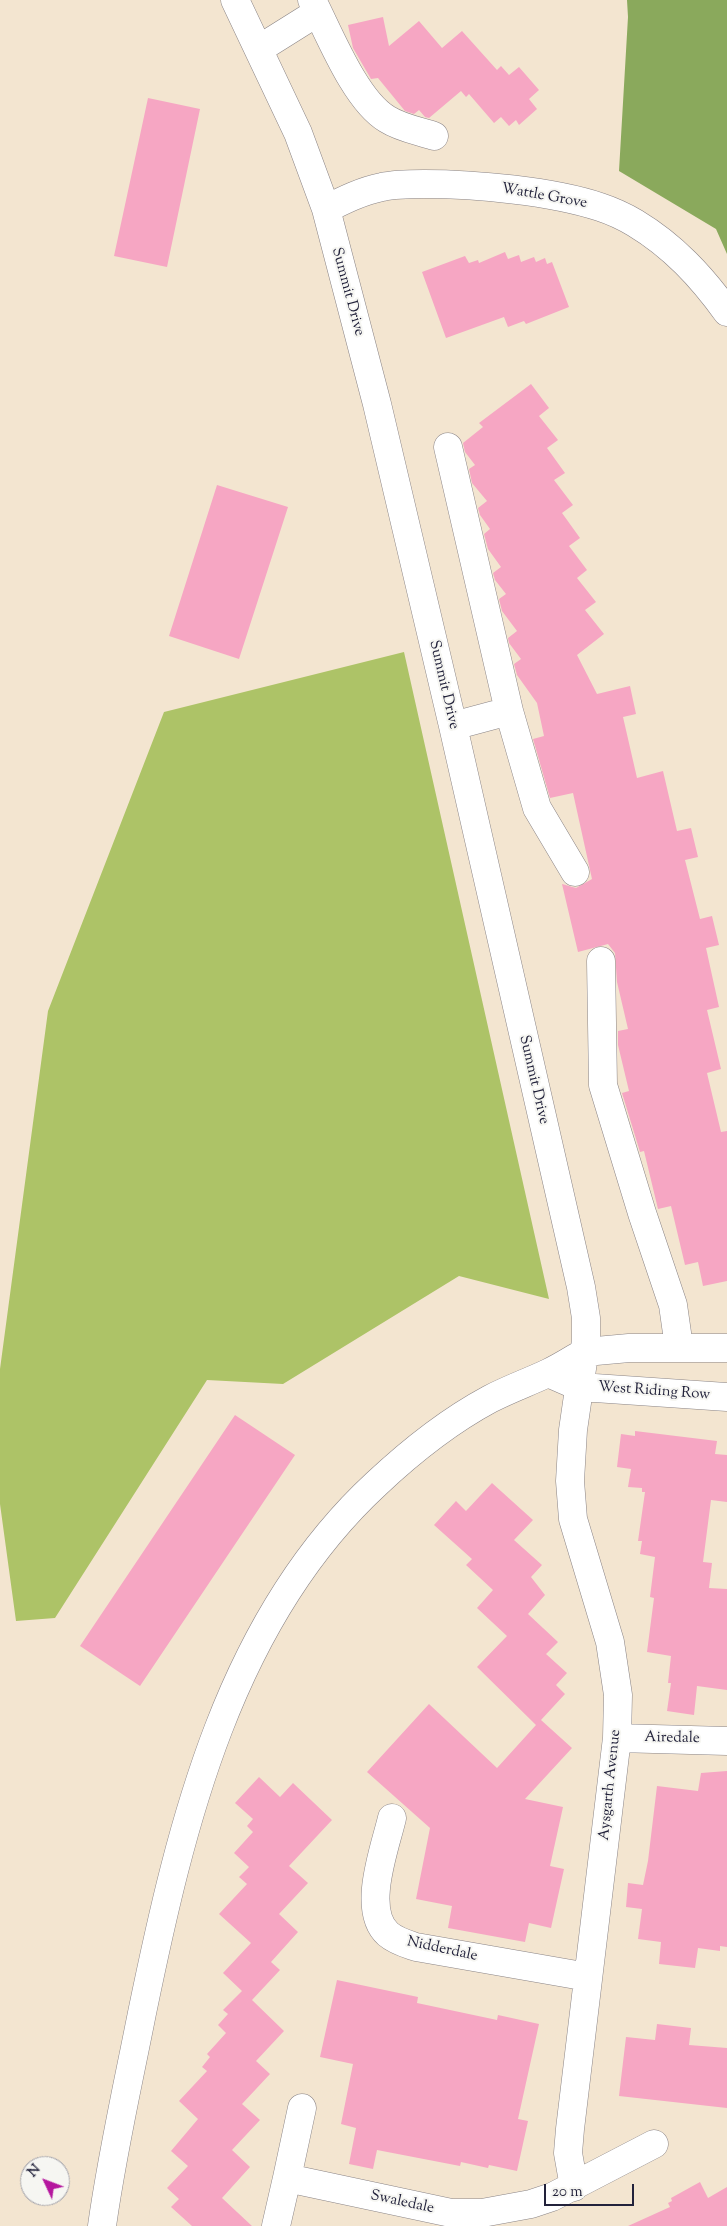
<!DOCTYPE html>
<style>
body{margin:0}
#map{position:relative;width:727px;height:2226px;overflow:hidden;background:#f3e5d0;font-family:"Sorts Mill Goudy",serif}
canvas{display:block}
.north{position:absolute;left:20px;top:2156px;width:50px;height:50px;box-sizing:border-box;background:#f6f6f2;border:1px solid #a1a1a9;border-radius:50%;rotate:313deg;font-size:14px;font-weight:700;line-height:20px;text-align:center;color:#22223b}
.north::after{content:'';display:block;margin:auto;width:18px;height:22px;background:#b5179e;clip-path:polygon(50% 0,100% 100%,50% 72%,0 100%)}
.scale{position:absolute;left:544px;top:2184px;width:90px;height:22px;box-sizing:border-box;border:2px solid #22223b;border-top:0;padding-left:6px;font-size:15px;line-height:18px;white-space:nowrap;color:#22223b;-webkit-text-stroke:4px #f6f6f2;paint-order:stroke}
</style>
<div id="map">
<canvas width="727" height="2226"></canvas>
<div class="north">N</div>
<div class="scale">20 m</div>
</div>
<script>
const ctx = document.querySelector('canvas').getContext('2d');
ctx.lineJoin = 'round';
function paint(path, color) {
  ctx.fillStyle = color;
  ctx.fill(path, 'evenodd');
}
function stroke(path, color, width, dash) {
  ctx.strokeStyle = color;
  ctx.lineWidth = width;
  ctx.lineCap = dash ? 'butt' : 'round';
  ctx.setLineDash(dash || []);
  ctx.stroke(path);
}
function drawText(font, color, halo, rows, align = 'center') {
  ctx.font = font + ' "Sorts Mill Goudy",serif';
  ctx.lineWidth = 4;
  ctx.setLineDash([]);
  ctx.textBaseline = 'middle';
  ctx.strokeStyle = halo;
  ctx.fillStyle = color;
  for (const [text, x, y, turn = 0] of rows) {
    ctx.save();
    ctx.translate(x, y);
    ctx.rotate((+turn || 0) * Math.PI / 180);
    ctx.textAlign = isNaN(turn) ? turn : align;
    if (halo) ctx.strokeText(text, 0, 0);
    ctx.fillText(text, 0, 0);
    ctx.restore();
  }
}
paint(new Path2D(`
 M 404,652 L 549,1299 L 459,1276 L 283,1384 L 207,1380 L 55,1618 L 16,1621 L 0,1504 L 0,1369 L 48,1011 L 164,712 Z`), '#adc367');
paint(new Path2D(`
 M 627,0 L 727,0 L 727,254 L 716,229 L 619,171 L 628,17 Z`), '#8aa95c');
paint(new Path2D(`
 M 383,17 L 389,46 L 419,21 L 442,48 L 462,31 L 497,70 L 501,66 L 509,75 L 519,67 L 539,90 L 529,99 L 537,109 L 519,125 L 516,120 L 509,126 L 501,117 L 494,123 L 469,94 L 466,97 L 461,91 L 429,118 L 425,117 L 419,110 L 414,114 L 405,111 L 378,78 L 371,79 L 353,48 L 348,25 Z
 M 148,98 L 200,109 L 167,267 L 114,256 Z
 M 505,252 L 508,259 L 519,255 L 521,262 L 534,257 L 536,262 L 545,258 L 547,264 L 552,262 L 569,307 L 526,324 L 524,321 L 508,327 L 504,317 L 446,338 L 422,272 L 465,256 L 469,263 L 478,260 L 479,263 Z
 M 531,384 L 549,408 L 539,416 L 558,440 L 547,448 L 565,473 L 554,480 L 573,505 L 562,513 L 580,538 L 569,546 L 587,570 L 577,578 L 596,602 L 585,610 L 604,634 L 577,655 L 597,694 L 630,686 L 636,714 L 623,717 L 637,778 L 663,771 L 677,831 L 691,828 L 698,857 L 685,860 L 700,919 L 712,916 L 719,945 L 706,948 L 719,1007 L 707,1010 L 721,1069 L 707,1073 L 721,1132 L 727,1131 L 727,1281 L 703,1286 L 698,1262 L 685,1265 L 671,1206 L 658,1209 L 644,1151 L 640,1152 L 622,1093 L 629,1091 L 618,1045 L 618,1031 L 628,1029 L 617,982 L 615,953 L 608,944 L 578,952 L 562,884 L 576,888 L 592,879 L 573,793 L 550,798 L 533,739 L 544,736 L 537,703 L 517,675 L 514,664 L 521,659 L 509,643 L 508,638 L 517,631 L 502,611 L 499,599 L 506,594 L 495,580 L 493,573 L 501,567 L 488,549 L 484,534 L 490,529 L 480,515 L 478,508 L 487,501 L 472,483 L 469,469 L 475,465 L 465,452 L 463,443 L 483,427 L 479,423 Z
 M 217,485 L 288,507 L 239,659 L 169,636 Z
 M 235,1415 L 295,1455 L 140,1686 L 80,1646 Z
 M 635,1431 L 717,1441 L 715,1454 L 727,1455 L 727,1502 L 711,1500 L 703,1562 L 712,1563 L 709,1588 L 727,1589 L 727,1690 L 697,1686 L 694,1715 L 667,1711 L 671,1683 L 668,1683 L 671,1656 L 647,1652 L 654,1598 L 650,1597 L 655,1557 L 640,1554 L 642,1541 L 638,1541 L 645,1492 L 642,1492 L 642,1488 L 628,1487 L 631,1469 L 617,1467 L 621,1434 L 635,1436 Z
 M 492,1483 L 533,1520 L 514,1540 L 542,1565 L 531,1577 L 545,1595 L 528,1614 L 558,1642 L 546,1654 L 567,1673 L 556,1685 L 565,1694 L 541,1720 L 572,1748 L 525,1799 L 563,1807 L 550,1866 L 564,1869 L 551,1928 L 529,1923 L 525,1942 L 448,1928 L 452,1906 L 416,1899 L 430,1828 L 367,1772 L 429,1704 L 497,1768 L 536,1725 L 477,1667 L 507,1636 L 477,1608 L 493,1590 L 466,1565 L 472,1559 L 434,1525 L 456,1501 L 466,1511 Z
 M 727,1771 L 727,1947 L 720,1946 L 720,1951 L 698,1948 L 695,1968 L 659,1964 L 661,1942 L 638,1939 L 642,1909 L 626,1907 L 628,1883 L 643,1885 L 648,1861 L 657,1786 L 698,1791 L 701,1773 Z
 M 259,1777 L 280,1797 L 293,1783 L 332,1820 L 289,1866 L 308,1883 L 279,1914 L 298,1932 L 271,1962 L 280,1970 L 252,2000 L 284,2031 L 256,2061 L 270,2074 L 242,2104 L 260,2120 L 232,2150 L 250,2167 L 222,2198 L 252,2226 L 192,2226 L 171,2207 L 179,2199 L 167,2188 L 188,2166 L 171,2151 L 198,2119 L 179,2101 L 207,2071 L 202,2067 L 210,2057 L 207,2054 L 226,2033 L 218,2025 L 228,2014 L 223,2010 L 242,1991 L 223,1973 L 251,1943 L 219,1914 L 247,1884 L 239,1877 L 249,1867 L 234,1853 L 253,1832 L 247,1826 L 253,1819 L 235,1803 Z
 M 337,1980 L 418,1997 L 417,2003 L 497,2020 L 498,2015 L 539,2024 L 518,2119 L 528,2121 L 517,2171 L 489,2165 L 488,2168 L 461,2162 L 460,2166 L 377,2150 L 373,2169 L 349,2164 L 356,2128 L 341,2124 L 353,2064 L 320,2057 Z
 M 657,2024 L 691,2028 L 689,2045 L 727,2048 L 727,2108 L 619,2096 L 626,2037 L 655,2040 Z
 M 700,2182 L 708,2198 L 727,2187 L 727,2226 L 628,2226 L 670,2207 L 668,2203 L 672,2201 L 671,2198 Z`), '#f6a6c3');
const street = new Path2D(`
 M 235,0 L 298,133 L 326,209 L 377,404 L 453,726 L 581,1287 L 586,1318 L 586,1341 L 573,1430 L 570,1481 L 573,1519 L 610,1642 L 618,1695 L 617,1738 L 570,2129 L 568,2153 L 574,2187
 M 312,0 C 329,33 355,100 387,119 C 401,128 419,131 434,136
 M 259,49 L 318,12
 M 326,209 C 344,200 362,191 382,187 C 395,184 410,184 424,184 C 475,184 552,191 600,207 C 612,211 625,217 635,223 C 673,246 701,276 727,312
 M 448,447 L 509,711 L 537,808 L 575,872
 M 453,726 L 509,711
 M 601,961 L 603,1085 L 642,1213 L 673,1305 L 679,1347
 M 585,1352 L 629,1348 L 727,1348
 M 580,1387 L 727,1397
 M 617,1738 L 727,1741
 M 392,1818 C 385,1848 361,1910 388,1934 C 396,1941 407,1944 416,1947 L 588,1977
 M 287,2178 L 302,2108
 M 276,2226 L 287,2178 L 451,2213 L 482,2213 L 531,2204 L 552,2197 L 654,2144`);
const secondary = new Path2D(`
 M 548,1373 L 580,1387
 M 102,2226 C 112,2154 128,2084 142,2013 C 181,1824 229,1620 376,1484 C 410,1452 449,1421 490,1399 C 509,1389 529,1382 548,1373 C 561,1367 573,1359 585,1352`);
stroke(street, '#8a8486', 29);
stroke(secondary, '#8a8486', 29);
stroke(street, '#fff', 28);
stroke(secondary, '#fff', 28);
drawText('15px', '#22223b', '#f6f6f2', [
 ["Wattle Grove",544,197,10],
 ["Summit Drive",347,292,75],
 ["Summit Drive",443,685,77],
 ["Summit Drive",533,1080,77],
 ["West Riding Row",654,1392,4],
 ["Airedale",672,1739,1],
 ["Aysgarth Avenue",611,1785,-84],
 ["Nidderdale",442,1950,12],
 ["Swaledale",402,2203,12]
]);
</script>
